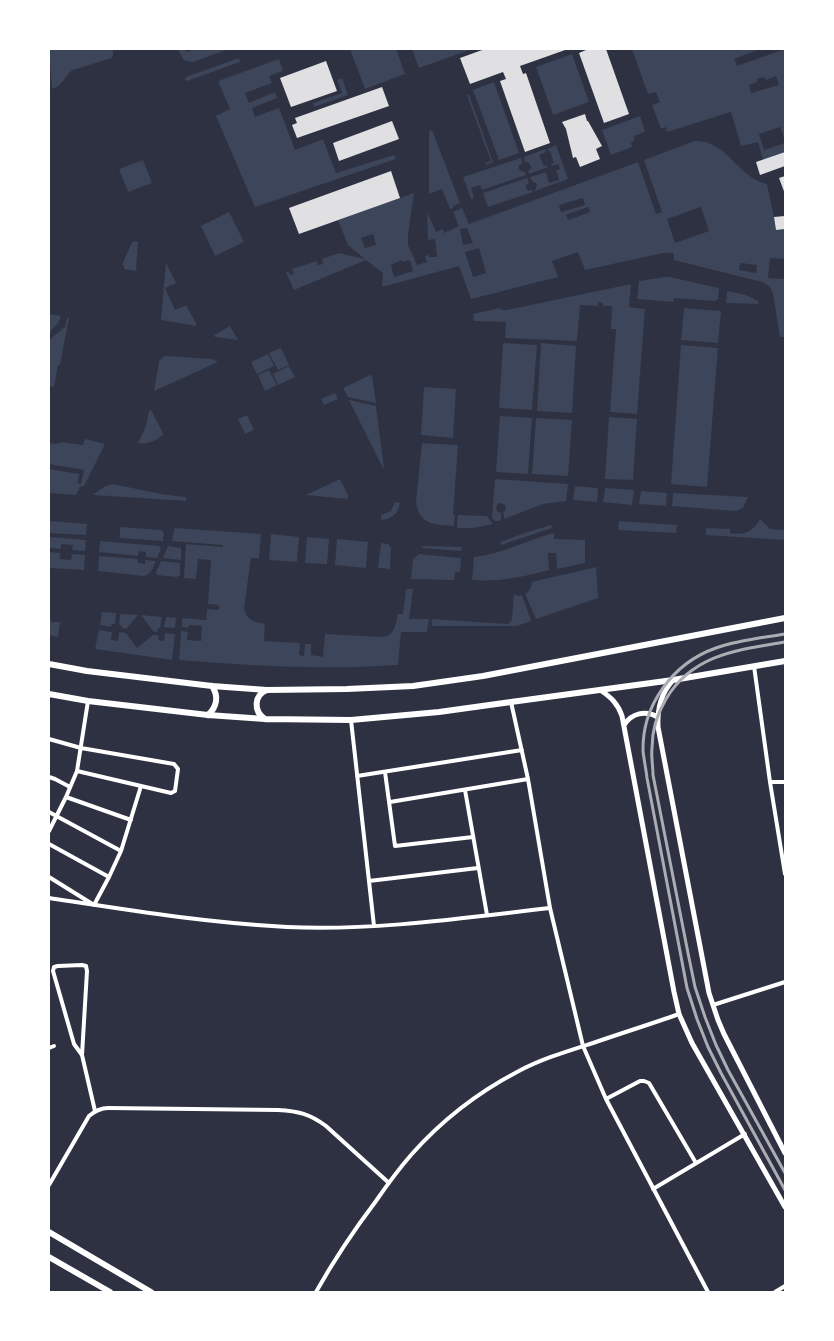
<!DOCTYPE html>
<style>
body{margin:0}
#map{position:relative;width:834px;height:1341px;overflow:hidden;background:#2d3142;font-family:Raleway,sans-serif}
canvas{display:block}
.frame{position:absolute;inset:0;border:50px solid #fff;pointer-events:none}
</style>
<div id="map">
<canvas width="834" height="1341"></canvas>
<div class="frame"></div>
</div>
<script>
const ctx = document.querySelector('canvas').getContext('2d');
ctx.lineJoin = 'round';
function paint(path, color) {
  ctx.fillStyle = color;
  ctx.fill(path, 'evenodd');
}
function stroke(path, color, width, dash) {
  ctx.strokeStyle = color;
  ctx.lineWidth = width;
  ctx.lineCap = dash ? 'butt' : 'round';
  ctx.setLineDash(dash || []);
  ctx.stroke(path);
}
paint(new Path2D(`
 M 49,49 L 113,49 L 113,56 L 112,58 L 73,70 C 63,76 66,84 52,89 Z
 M 178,49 L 185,49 L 186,52 L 195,49 L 229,49 L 193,62 L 186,61 L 183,59 Z
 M 350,49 L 396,49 L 405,74 L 365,89 Z
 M 412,49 L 472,49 L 419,68 Z
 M 632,49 L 760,49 L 734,59 L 737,66 L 785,49 L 785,141 L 780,127 L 759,134 L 764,150 L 785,143 L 785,152 L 763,160 L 758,142 L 741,146 L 731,112 L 667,132 L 666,127 L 661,129 L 652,105 L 660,102 L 656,92 L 648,94 ZM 776,76 L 779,85 L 751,93 L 749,85 L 757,82 L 757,79 L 764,77 L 766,80 Z
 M 572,54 L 589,102 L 553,115 L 536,67 Z
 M 239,58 L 240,62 L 187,81 L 185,80 L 186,77 Z
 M 279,59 L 283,71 L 269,76 L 272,83 L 245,93 L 249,103 L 275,92 L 277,98 L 252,108 L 255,117 L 279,108 L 295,150 L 323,139 L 336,173 L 394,155 L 396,159 L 255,207 L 216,116 L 230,109 L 218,81 Z
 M 342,78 L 348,95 L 314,107 L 313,103 L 342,93 L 337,80 Z
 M 494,82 L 519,153 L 499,160 L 473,90 Z
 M 467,95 L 469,95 L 493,162 L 486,165 L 485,163 L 491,161 Z
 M 640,116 L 645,132 L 634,136 L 634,141 L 631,142 L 632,147 L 611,155 L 602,130 Z
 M 432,130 L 460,203 L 453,206 L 453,208 L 450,209 L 442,189 L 429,194 L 429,131 Z
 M 695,141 C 727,140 737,177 767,184 L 774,217 L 776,230 L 785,229 L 785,259 L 770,258 L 768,278 L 785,279 L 785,337 L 780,337 L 773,293 L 769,286 L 762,282 L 674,260 L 674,253 L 663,253 L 585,270 L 578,252 L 552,261 L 558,277 L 471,299 L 459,266 L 382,287 L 383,273 L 366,260 L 294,290 L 286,272 L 288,271 L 290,275 L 294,274 L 292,269 L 317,261 L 318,265 L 323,264 L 322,259 L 339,253 L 365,259 L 348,245 L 338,220 L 414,193 L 408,236 L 408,245 L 417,265 L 427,262 L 425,256 L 429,255 L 429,257 L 437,257 L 435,239 L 428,240 L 427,212 L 436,232 L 443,229 L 444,233 L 459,226 L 453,212 L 462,208 L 469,224 L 638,162 L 656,214 L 662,212 L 644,160 ZM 583,198 L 585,205 L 561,212 L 559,205 ZM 588,207 L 590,212 L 568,220 L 566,215 ZM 701,207 L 709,231 L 675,243 L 667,219 ZM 467,228 L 473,243 L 463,245 L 460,229 ZM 373,234 L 376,245 L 365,248 L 361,238 ZM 479,248 L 486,273 L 473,277 L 465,252 ZM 402,260 L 403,262 L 410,260 L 413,271 L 394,277 L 391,265 ZM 740,263 L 757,265 L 756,273 L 739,270 Z
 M 556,145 L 568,179 L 535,191 L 537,184 L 534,182 L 532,181 L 530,177 L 546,172 L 549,183 L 559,180 L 556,170 L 560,169 L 558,164 L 552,166 L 551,164 L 554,163 L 550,151 L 548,151 L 548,149 Z
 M 545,149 L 546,152 L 539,155 L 544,166 L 547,165 L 548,167 L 529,174 L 528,171 L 531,169 L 531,166 L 528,162 L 525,162 L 524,157 Z
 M 521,158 L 523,163 L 519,165 L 519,169 L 521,171 L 525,172 L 526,175 L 482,190 L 480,185 L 471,188 L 474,198 L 471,199 L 463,177 Z
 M 143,160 L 152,183 L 128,192 L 119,169 Z
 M 527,178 L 529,183 L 526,185 L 526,188 L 529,191 L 532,190 L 533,192 L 488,207 L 483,193 Z
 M 229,212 L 244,242 L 215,256 L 201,226 Z
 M 138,241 L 136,271 L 124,269 L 124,265 L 122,265 L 132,242 Z
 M 166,263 L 176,283 L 165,288 L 175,310 L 186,305 L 196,323 L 196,326 L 161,320 Z
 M 665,277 L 670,277 L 719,288 L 718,299 L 715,301 L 674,298 L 673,302 L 637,299 L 639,281 Z
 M 631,284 L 629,307 L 645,309 L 637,414 L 610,412 L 616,329 L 611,329 L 612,306 L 603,306 L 603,303 L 598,302 L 598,306 L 580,305 L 577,341 L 505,338 L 506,322 L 474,321 L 473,314 L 500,308 L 501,310 L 507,310 Z
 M 727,291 L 746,295 L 758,301 L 759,304 L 726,303 Z
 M 684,308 L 721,311 L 718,343 L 681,340 Z
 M 49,314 L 61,316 L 58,323 L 50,332 L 49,332 Z
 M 67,318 L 69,318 L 60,365 L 58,365 L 54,387 L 49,386 L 49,340 L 65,327 Z
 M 230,326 L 238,340 L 215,337 L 214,335 Z
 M 503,343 L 537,345 L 532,410 L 499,408 Z
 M 541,343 L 576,346 L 572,413 L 537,411 Z
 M 681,345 L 718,348 L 707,487 L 671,484 Z
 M 281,348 L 289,365 L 278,370 L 269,353 Z
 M 268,354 L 274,366 L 257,374 L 251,362 Z
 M 165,356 L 212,359 L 218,362 L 154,391 L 159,361 Z
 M 289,366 L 295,377 L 278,385 L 273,374 Z
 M 269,370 L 277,385 L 265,391 L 258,375 Z
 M 370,375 L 372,376 L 376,403 L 348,397 L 343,388 Z
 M 424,387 L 456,389 L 453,438 L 421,435 Z
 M 335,393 L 338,399 L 324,405 L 321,399 Z
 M 349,400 L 376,406 L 384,468 L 383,468 Z
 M 151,410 L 162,431 L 163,435 C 157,440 145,446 138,443 L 146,426 L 149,411 Z
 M 247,415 L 254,430 L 245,434 L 238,419 Z
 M 500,416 L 532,418 L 528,474 L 496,472 Z
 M 609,417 L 637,419 L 633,480 L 605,479 Z
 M 536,418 L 572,420 L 568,476 L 532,474 Z
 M 85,439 L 105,444 L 84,486 L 80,487 L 76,495 L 49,493 L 49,469 L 79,474 L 78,483 L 81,484 L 84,470 L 49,464 L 49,443 L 56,444 L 62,442 L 83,445 Z
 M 422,443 L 458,445 L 453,515 L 455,515 L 454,526 C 435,525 419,525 416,502 Z
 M 340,479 L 348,495 L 348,497 L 347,499 L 306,495 Z
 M 495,479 L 568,484 L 566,501 L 543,504 L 504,519 L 503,512 L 505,511 L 506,507 L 504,504 L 500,503 L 497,505 L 496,509 L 498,512 L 501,513 L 501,520 L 499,521 L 495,521 L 492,518 L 492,517 Z
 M 113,484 L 161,494 L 185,497 L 187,501 L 94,495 L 95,493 L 106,486 Z
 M 575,486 L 598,488 L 597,502 L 573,500 Z
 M 605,488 L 634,490 L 632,505 L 603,502 Z
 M 641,491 L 667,493 L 666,506 L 639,504 Z
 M 673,493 L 748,497 L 743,508 L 736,511 L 672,506 Z
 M 395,502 L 400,503 C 398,514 392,519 381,520 L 381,515 L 391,511 Z
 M 458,515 L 487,516 L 493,524 L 473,528 L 457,528 Z
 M 760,519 L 770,529 L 785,530 L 785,540 L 706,535 L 706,528 L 730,529 L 730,533 C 743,536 754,531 760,519 Z
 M 49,521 L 87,524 L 86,535 L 49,533 Z
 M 619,521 L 677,525 L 676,533 L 618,530 Z
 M 551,525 L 552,528 L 501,545 L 500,542 L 525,533 Z
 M 120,527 L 161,530 L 164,533 L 163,541 L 120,538 Z
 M 175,528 L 261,534 L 259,558 L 251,558 L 244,608 C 246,620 254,622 265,624 L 264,641 L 300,643 L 299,655 L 304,656 L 305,644 L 311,644 L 311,655 L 323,657 L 325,634 L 381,637 C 395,637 395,625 398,614 L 403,614 L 406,589 L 413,589 L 409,619 L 429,619 L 427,632 L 401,632 L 398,665 C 325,670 252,666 179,660 L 181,631 L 188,632 L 187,640 L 201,641 L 202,626 L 189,625 L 188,628 L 182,627 L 182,618 L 206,620 L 207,609 L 219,610 L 219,605 L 208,604 L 211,560 L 198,559 L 196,579 L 184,578 L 186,544 L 223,547 L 223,545 L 172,541 L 174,530 Z
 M 554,533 L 554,539 L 585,540 L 585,563 L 557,569 L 556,553 L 548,553 L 549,570 C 523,577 499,582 472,580 L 474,557 C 502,554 527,540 554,533 Z
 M 271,534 L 299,537 L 297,562 L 269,560 Z
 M 49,537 L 86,540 L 85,551 L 72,550 L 73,545 L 61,544 L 61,549 L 49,548 Z
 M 307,537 L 329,539 L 327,564 L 305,563 Z
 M 337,539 L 368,542 L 366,568 L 335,565 Z
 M 100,541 L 159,546 L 161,549 L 157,558 L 146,557 L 146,552 L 139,551 L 138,556 L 99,552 Z
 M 381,543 L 388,544 L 391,548 L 390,569 L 378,568 Z
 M 168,546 L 181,548 L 181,560 L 163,558 Z
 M 423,546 L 462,547 L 461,551 L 422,548 Z
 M 49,552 L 60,553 L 60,559 L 71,560 L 72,554 L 85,555 L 84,570 L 49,568 Z
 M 419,554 L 461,558 L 460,572 L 455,572 L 454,580 L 411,579 L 413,559 Z
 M 99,556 L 138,559 L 138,563 L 145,564 L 145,560 L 156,561 C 153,567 151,575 144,576 L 98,571 Z
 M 161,561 L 180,563 L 180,575 L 177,577 L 157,575 L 156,572 Z
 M 596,567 L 598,598 L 536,619 L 525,594 L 530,590 L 532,582 Z
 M 514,594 L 518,596 L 522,595 L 531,621 L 517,626 L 432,626 L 432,619 L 508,624 L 512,620 Z
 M 102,612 L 116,613 L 115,624 L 112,624 L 111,627 L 100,625 Z
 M 120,614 L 138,615 L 126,629 L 122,628 L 122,626 L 119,625 Z
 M 141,615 L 162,617 L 160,628 L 158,628 L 157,632 L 153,631 Z
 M 166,617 L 176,618 L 175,628 L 164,627 Z
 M 49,620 L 51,620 L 51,622 L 60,622 L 58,637 L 49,635 Z
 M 99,630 L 112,632 L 111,640 L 118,641 L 119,632 L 126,633 L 137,648 L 153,635 L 157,635 L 159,637 L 158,640 L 164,641 L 165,633 L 175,634 L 172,660 L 95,649 Z`), '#3c4559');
paint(new Path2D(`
 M 485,49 L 568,49 L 520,66 L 523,74 L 526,73 L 550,143 L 525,152 L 500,81 L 506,79 L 503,72 L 470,84 L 460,58 Z
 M 586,49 L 606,49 L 629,114 L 604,123 L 579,53 L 586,50 Z
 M 326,61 L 337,91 L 291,107 L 280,78 Z
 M 382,87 L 389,106 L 297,138 L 292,125 L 297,123 L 295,118 Z
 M 585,114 L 587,121 L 588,121 L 602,146 L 596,149 L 600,159 L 580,167 L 576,157 L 573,158 L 566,129 L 562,122 Z
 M 392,121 L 399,139 L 339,161 L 333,143 Z
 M 785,152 L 785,166 L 760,175 L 756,162 Z
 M 391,171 L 400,198 L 299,234 L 289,208 Z
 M 785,176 L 785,194 L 779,178 Z
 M 785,216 L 785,229 L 776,230 L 774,217 Z`), '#e0e0e3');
stroke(new Path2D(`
 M 754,666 L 770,782 L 785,874
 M 511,702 L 528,779 L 550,908 L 583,1046 L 606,1099 L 708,1292
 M 351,720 L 374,926
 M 49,739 L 81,748 L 174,764 L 178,769 L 175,791 L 171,793 L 77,771
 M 385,772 L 395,846 L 473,837
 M 357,776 L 522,750
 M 49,777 L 55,779 L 70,787
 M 770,782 L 785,782
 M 465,790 L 487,915
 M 66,797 L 131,820
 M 390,802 L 528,779
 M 49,812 L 121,851
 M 49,831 L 66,797 L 77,771 L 88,701
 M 49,844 L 109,877
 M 49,877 L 94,905 L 109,877 L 121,851 L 141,786
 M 369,881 L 478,868
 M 49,898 C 128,910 207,923 287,927 C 375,931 463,918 550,908
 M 82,965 L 86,966 L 87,971 L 82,1055 L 74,1044 L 53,971 L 54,967 L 58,966 Z
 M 713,1005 L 785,982
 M 49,1048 L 54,1046
 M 82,1055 L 95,1111
 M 606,1099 L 640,1081 L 644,1081 L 649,1083 L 696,1163
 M 49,1185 L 89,1116 C 95,1111 100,1108 108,1108 L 278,1110 C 298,1111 310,1114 326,1126 L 389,1183
 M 653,1189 L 745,1134
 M 316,1292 C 334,1260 354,1230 376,1201 C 387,1185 398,1170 411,1155 C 441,1121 477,1093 517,1072 C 541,1059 568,1051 593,1043 C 622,1033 651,1024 679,1014
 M 775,1292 L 785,1286`), '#fff', 4);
stroke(new Path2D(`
 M 673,680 C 661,693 657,709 658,727 L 709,993 L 718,1020 L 724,1034 L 785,1153
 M 600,690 C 611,697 618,704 622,716 L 674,992 L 679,1014 L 692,1043 L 785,1207
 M 624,725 C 632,713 645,710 658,717`), '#fff', 5);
stroke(new Path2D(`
 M 49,664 L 87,671 L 212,686 L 267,690 L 347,689 L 413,686 L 483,676 L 785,618
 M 49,694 L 88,701 L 208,715 L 265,719 L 351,720 L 439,712 L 511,702 L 673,680 L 785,661
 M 208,715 C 217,707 219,696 212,686
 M 265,719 C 253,711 254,695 267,690
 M 49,1232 L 151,1292
 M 49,1257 L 110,1292`), '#fff', 6);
stroke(new Path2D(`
 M 785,634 C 762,638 738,640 716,648 C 673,663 642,705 643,751 C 644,760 646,769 647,778 L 687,988 L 697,1019 L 708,1047 L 721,1073 L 785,1190
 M 785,642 C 738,650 693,654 666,699 C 657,714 652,730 652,748 C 651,757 653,766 653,775 L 688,953 L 695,987 L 705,1017 L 716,1045 L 728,1070 L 785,1173`), '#abadb3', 3);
</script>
